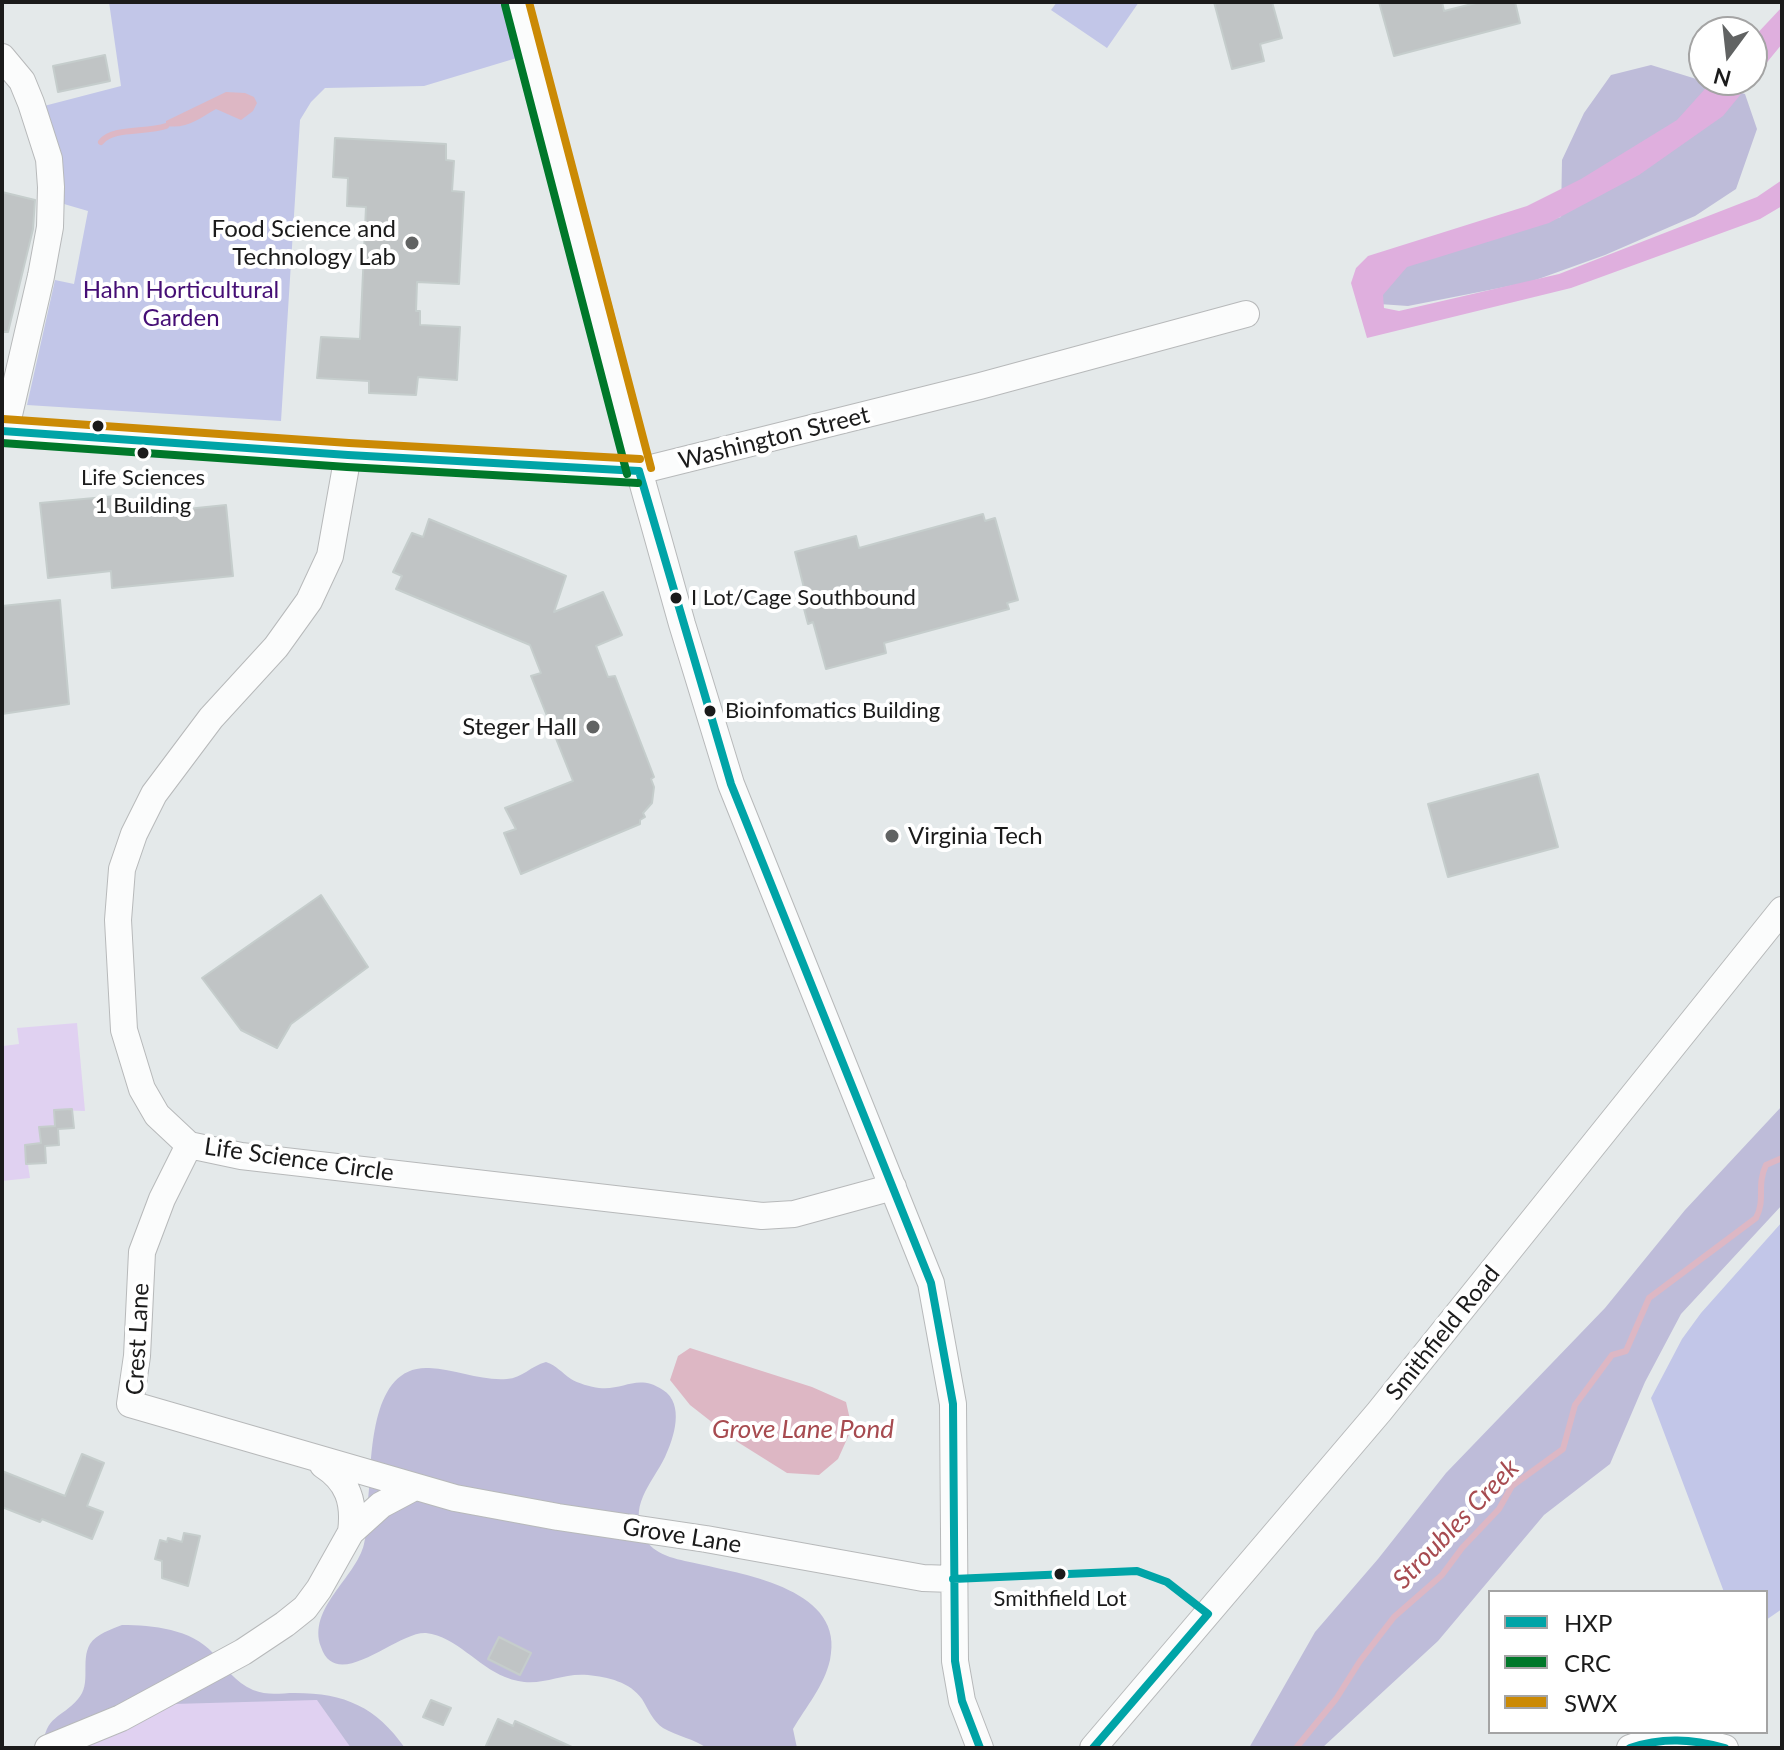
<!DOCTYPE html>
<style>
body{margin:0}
#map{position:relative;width:1784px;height:1750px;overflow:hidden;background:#e4e9ea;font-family:Lato,sans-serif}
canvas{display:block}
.frame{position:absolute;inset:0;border:4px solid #1b1b1b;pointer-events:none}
.legend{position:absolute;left:1488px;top:1590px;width:280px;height:144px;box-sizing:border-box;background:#fff;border:2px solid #a4a4a4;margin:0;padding:10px 14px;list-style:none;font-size:24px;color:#1b1b1b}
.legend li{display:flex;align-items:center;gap:16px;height:40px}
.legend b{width:40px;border:2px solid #a4a4a4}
.north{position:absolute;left:1688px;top:16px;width:80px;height:80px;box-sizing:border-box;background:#fff;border:2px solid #a4a4a4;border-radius:50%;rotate:195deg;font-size:22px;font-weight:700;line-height:32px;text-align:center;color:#1b1b1b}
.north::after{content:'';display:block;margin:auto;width:28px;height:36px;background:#616363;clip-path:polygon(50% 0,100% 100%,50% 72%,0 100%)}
</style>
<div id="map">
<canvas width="1784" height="1750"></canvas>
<div class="frame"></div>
<ul class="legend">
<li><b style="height:10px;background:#00a4a7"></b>HXP</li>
<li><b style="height:10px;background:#00782a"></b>CRC</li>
<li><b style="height:10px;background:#cb8a05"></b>SWX</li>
</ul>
<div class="north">N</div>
</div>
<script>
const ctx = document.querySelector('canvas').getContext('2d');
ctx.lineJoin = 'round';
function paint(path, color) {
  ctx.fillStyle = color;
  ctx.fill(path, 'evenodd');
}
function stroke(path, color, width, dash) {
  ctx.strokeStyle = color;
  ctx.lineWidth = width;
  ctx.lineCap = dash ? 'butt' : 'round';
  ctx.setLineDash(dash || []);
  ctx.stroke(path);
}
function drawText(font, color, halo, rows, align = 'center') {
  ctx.font = font + ' Lato,sans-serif';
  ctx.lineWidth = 8;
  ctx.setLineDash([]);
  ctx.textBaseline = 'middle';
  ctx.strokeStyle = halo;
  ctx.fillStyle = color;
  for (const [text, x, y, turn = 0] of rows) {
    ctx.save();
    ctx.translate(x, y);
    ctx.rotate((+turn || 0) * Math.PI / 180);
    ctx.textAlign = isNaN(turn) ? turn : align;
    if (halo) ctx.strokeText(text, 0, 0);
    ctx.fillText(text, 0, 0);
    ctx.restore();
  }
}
paint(new Path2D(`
 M 109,2 L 505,2 L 520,57 L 424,86 L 325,88 L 311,102 L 300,120 L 281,421 L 27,405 L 55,280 L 74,284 L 88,211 L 64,204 L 61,176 L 44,106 L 121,86 Z
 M 1057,2 L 1139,2 L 1107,48 L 1051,10 Z
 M 1782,1222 L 1782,1609 L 1766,1620 L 1766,1592 L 1724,1592 L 1651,1398 L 1682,1339 L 1701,1313 Z`), '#c2c6e8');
paint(new Path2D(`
 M 1651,65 L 1745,94 L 1757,129 L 1736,189 L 1695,216 L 1605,255 L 1530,282 L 1408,306 L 1379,304 L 1382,281 L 1414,259 L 1561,217 L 1562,160 L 1584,113 L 1611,75 Z
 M 1782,1106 L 1782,1205 L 1681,1314 L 1645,1382 L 1610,1464 L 1544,1515 L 1438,1641 L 1322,1748 L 1249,1748 L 1315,1632 L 1378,1559 L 1446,1473 L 1605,1308 L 1685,1210 Z
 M 546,1362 C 557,1366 561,1372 571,1379 C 577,1383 591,1387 599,1388 C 624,1391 637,1373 663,1390 C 685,1404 674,1438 665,1457 C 652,1484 626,1507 646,1540 C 656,1557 682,1560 699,1564 C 747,1575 846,1590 830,1660 C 824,1686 806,1707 793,1729 L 797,1748 L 707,1748 C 694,1739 677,1736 663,1728 C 653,1721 648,1709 642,1699 C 630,1682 608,1677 588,1675 C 557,1672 539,1691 505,1677 C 477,1666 457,1637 426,1633 C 397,1631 337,1694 321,1647 C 307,1608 356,1578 364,1544 C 368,1527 367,1507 369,1489 C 372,1450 372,1365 429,1368 C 456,1369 480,1381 507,1379 C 522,1378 531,1366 546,1362 Z
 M 122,1625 C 153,1625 191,1629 213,1653 C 226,1668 235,1682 253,1690 C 268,1696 280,1693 295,1693 C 345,1693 376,1707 405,1748 L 43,1748 C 45,1715 61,1719 78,1699 C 92,1684 80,1661 90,1644 C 96,1634 112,1629 122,1625 Z`), '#bebcd9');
paint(new Path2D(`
 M 77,1023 L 85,1111 L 54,1110 L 55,1126 L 39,1127 L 41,1143 L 25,1145 L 30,1178 L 2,1181 L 3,1046 L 19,1044 L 17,1028 Z
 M 317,1700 L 351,1748 L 72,1748 L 173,1704 Z`), '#e0d1f1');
paint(new Path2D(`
 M 1782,7 L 1782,44 L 1723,116 L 1639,175 L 1549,223 L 1407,267 L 1383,295 L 1384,308 L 1399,311 L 1559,274 L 1757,197 L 1782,180 L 1782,206 L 1760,219 L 1571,288 L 1367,338 L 1351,283 L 1356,268 L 1368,256 L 1527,206 L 1581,179 L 1677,120 L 1713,80 L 1752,80 L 1752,39 Z`), '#dfafde');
paint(new Path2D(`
 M 226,92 L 245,93 L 254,97 L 257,103 L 253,111 L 241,120 L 216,109 C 198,119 188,129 166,126 L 166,121 Z
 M 690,1348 L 812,1387 L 846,1402 L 852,1428 L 838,1459 L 819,1475 L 787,1473 L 736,1441 L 690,1405 L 670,1380 L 678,1356 Z`), '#ddb7c4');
stroke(new Path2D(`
 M 101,142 C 112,127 146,133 166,126
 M 1296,1748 L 1336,1699 L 1360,1661 L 1394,1617 L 1442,1575 L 1462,1548 L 1499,1509 L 1512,1486 L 1563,1449 L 1575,1405 L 1612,1355 L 1626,1351 L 1649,1298 L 1756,1218 C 1766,1199 1756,1186 1766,1165 L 1782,1158`), '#ddb7c4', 6);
const building = new Path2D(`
 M 1214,2 L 1272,2 L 1282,38 L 1260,44 L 1264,61 L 1232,69 Z
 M 1379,2 L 1442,2 L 1444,11 L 1480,2 L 1515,2 L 1520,23 L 1394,56 Z
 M 105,55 L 110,81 L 58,92 L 53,66 Z
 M 335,138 L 446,144 L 446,160 L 454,161 L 452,191 L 464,192 L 459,284 L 417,282 L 416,311 L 420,311 L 420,325 L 460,327 L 457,380 L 418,377 L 416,395 L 369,393 L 369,381 L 317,378 L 321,337 L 360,339 L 366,207 L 347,206 L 348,178 L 333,177 Z
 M 2,192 L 35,200 L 33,229 L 8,332 L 2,332 Z
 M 116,496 L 118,516 L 226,505 L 233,576 L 112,588 L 111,571 L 48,578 L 40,503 Z
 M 983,514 L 985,521 L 995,518 L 1018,600 L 1007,603 L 1009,609 L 884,643 L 886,653 L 826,669 L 813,622 L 808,624 L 802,601 L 807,600 L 795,552 L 856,536 L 859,548 Z
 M 429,519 L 566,576 L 554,612 L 603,592 L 622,635 L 596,646 L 608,677 L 615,676 L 654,777 L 651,779 L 654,787 L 652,803 L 643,813 L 645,817 L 640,820 L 640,824 L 521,874 L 504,833 L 516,829 L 505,808 L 573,781 L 531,676 L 541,673 L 530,645 L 396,589 L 402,576 L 393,572 L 412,533 L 423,537 Z
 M 60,600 L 69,704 L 2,714 L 2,606 Z
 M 1538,774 L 1558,847 L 1448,877 L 1428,804 Z
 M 321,895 L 368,967 L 291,1024 L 277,1048 L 241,1030 L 202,978 Z
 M 72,1109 L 74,1128 L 58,1129 L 59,1145 L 45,1146 L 46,1163 L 26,1164 L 25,1145 L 41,1143 L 39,1127 L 55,1126 L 54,1110 Z
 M 82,1454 L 104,1463 L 87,1506 L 103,1512 L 92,1539 L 42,1519 L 40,1522 L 2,1507 L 2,1471 L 65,1496 Z
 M 184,1533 L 200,1536 L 188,1586 L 162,1578 L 162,1561 L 155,1559 L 160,1540 L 167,1542 L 168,1538 L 182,1542 Z
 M 499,1637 L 531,1653 L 520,1675 L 488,1659 Z
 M 431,1700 L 451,1708 L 443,1725 L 423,1717 Z
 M 498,1719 L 513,1726 L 515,1721 L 574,1748 L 485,1748 Z`);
paint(building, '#c0c4c5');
stroke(building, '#c5cdcc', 2);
const minor = new Path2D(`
 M 517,2 L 605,333 L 630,438 L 682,624 L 731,784 L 931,1283 L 953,1404 L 955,1661 L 962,1701 L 980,1748
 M 2,57 L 22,81 L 31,103 L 49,159 L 51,187 L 50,227 L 41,276 L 5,432
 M 2,431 L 348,455 L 639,471 L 980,386 L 1246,314
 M 348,455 L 330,556 L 309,601 L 276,647 L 211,718 L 154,794 L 134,834 L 122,869 L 118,920 L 124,1030 L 142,1089 L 157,1115 L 189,1145 L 241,1156 L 762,1216 L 794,1214 L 893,1187
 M 189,1145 L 162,1199 L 142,1252 L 137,1356 L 130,1404 L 455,1498 L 558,1517 L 706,1539 L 923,1578 L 953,1579
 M 323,1465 C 348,1481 355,1502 351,1532
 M 48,1748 L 121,1718 L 243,1652 L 285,1624 L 305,1608 L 319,1589 L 351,1532 L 381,1505 L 413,1488
 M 1093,1748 L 1379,1412 L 1782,910
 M 1630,1748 C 1662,1735 1693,1739 1725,1748`);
stroke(minor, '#b7b9ba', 28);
stroke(minor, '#fbfcfc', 26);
stroke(new Path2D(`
 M 2,431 L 348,455 L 639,471
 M 639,471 L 731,784 L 931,1283 L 953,1404 L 955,1661 L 962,1701 L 980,1748
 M 953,1579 L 1137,1571 L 1167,1582 L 1208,1614 L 1093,1748
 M 1630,1748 C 1662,1737 1692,1739 1725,1748`), '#00a4a7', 8);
stroke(new Path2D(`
 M 505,5 L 627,474
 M 2,443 L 347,467 L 638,483`), '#00782a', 8);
stroke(new Path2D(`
 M 529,2 L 651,468
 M 3,419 L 349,443 L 640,459`), '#cb8a05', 8);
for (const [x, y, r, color] of [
 [412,243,8,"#616363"],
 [98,426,7,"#1b1b1b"],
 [143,453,7,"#1b1b1b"],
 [676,598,7,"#1b1b1b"],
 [710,711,7,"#1b1b1b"],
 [593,727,8,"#616363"],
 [892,836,8,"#616363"],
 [1060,1574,7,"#1b1b1b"]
]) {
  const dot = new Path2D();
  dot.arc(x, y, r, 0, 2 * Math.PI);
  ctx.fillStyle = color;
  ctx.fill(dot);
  stroke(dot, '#fff', 3);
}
drawText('22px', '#1b1b1b', '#fff', [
 ["Life Sciences",143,478],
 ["1 Building",143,506],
 ["I Lot/Cage Southbound",691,598,"left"],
 ["Bioinfomatics Building",725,711,"left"],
 ["Smithfield Lot",1060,1599]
]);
drawText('24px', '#1b1b1b', '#fff', [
 ["Food Science and",396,229],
 ["Technology Lab",396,257],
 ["Steger Hall",577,727],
 ["Virginia Tech",908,836,"left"]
], 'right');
drawText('24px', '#450e75', '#fff', [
 ["Hahn Horticultural",181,290],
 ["Garden",181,318]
]);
drawText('24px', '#1b1b1b', '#fff', [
 ["Washington Street",774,438,-14],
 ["Life Science Circle",299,1160,8],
 ["Smithfield Road",1443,1333,-51],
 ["Crest Lane",138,1339,-87],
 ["Grove Lane",682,1536,9]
]);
drawText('italic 26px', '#a74b50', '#fff', [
 ["Grove Lane Pond",803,1430],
 ["Stroubles Creek",1456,1524,-46]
]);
</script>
